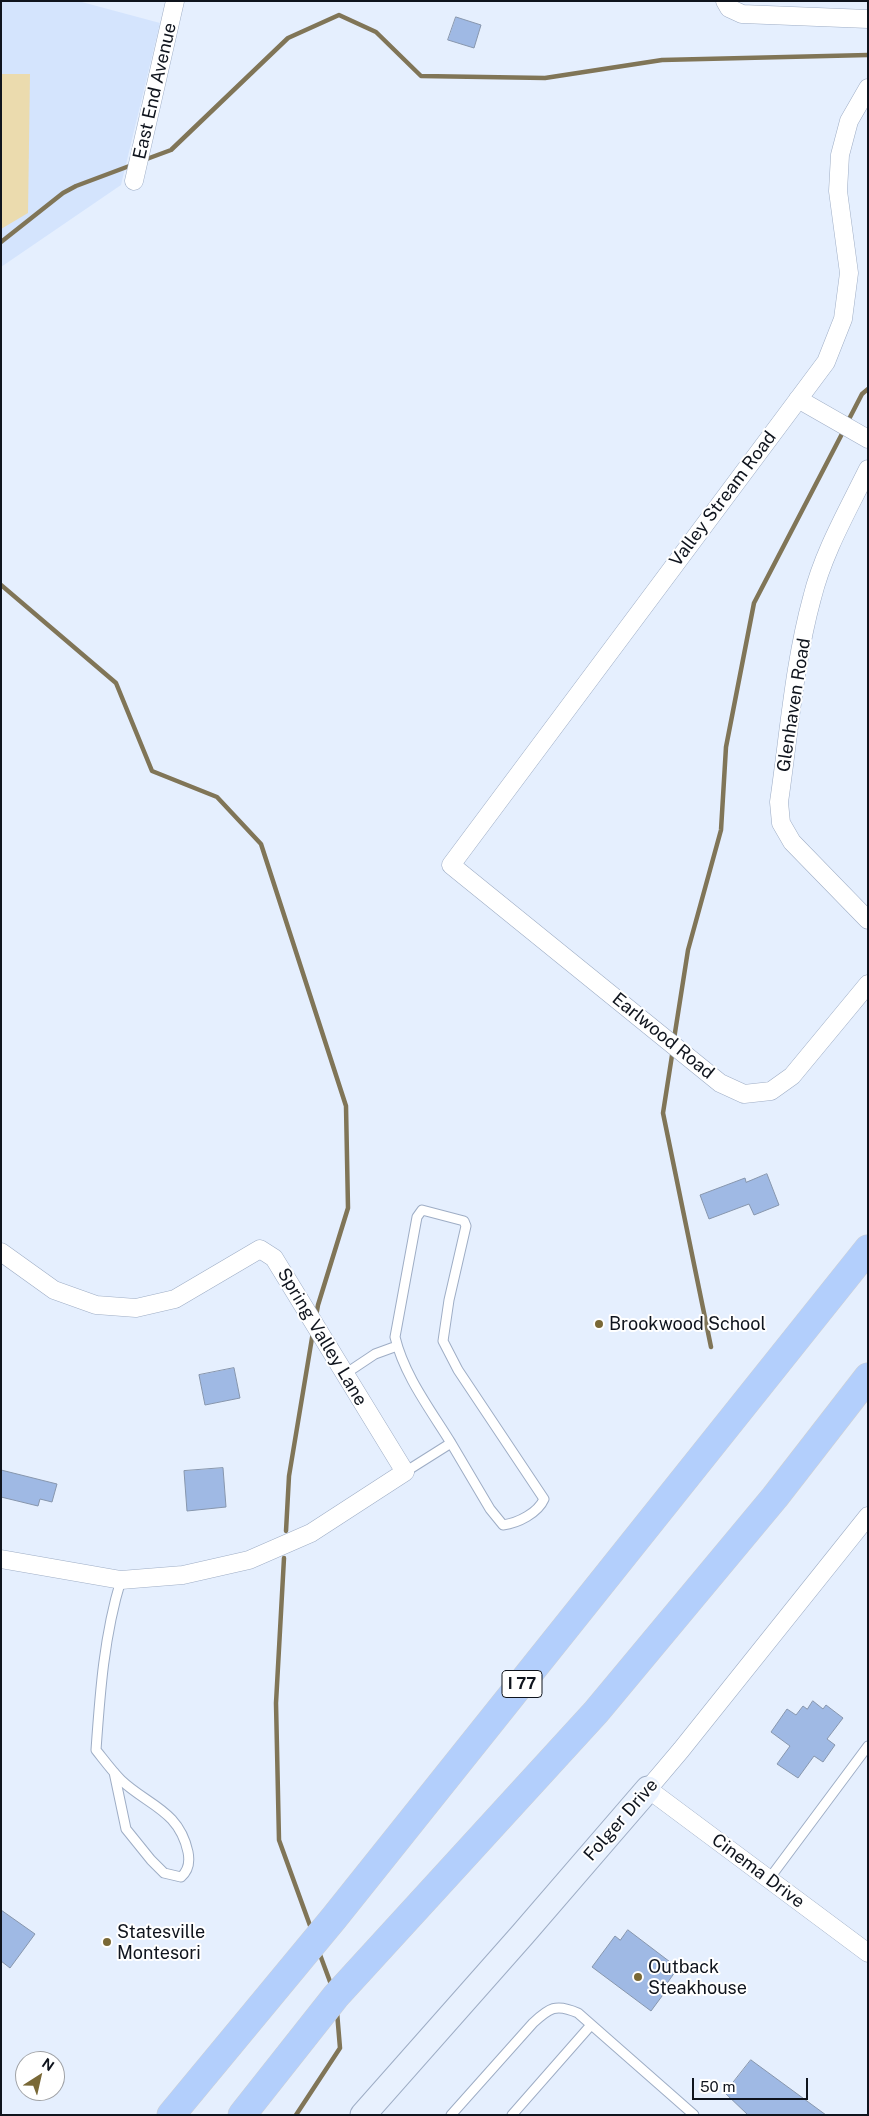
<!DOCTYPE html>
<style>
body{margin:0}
#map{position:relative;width:869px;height:2116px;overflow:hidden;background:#e5effe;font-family:"Public Sans",sans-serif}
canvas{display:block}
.frame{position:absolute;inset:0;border:2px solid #0f141d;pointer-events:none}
.north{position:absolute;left:15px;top:2051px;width:50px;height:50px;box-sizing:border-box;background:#fff;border:1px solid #9fa1a5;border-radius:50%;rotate:35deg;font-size:14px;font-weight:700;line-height:20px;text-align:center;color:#0f141d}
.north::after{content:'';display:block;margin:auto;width:18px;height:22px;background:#796836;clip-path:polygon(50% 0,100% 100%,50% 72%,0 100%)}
.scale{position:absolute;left:692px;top:2078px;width:116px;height:22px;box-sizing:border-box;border:2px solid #0f141d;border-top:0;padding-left:6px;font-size:15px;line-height:18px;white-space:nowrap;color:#0f141d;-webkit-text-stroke:4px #fff;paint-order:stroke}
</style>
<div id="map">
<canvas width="869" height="2116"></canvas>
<div class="frame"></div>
<div class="north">N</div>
<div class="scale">50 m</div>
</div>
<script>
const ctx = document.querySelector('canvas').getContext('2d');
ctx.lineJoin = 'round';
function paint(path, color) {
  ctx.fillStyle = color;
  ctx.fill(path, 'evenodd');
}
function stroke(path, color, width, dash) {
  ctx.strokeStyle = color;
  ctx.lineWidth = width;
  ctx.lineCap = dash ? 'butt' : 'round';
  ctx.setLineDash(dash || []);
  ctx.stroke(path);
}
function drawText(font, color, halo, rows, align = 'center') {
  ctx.font = font + ' "Public Sans",sans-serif';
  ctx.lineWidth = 4;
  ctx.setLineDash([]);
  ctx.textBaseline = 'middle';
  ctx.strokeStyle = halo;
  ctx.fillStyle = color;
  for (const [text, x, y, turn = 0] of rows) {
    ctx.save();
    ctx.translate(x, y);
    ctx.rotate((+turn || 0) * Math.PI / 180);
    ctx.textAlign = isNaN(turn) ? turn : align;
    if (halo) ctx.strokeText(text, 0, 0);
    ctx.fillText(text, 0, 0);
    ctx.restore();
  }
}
paint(new Path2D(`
 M 1,1 L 78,1 L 160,23 L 121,185 L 1,267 Z`), '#d4e4fd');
paint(new Path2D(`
 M 1,74 L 30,74 L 28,213 L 1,229 Z`), '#ebdbae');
stroke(new Path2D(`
 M 144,160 L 171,150 L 288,38 L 339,15 L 376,32 L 421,76 L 545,78 L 662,60 L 868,55
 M 1,242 L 63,193 L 76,186 L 132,165
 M 847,423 L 862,394 L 868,389
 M 1,585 L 116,683 L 152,771 L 217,797 L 261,844 L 346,1106 L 348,1208 L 318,1305 L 316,1316
 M 674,1039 L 688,950 L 721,830 L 726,747 L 754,603 L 844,430
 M 673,1049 L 663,1113 L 711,1347
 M 286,1531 L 289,1476 L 313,1332
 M 284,1558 L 276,1703 L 279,1840 L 312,1931
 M 319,1952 L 332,1987
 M 296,2115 L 340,2048 L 337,2012`), '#807557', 4.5);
const building = new Path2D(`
 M 456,17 L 481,25 L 474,48 L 448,40 Z
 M 767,1174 L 779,1205 L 754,1215 L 749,1204 L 709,1219 L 700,1195 L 745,1178 L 746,1182 Z
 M 234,1368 L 240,1398 L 205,1405 L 199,1375 Z
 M 223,1468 L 226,1507 L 187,1511 L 184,1471 Z
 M 1,1470 L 57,1484 L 52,1502 L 40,1499 L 38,1506 L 1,1497 Z
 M 813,1701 L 823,1709 L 826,1705 L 843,1718 L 827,1739 L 835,1745 L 823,1762 L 814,1756 L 798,1778 L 777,1764 L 790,1746 L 771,1732 L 787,1709 L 796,1715 L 803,1706 L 807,1709 Z
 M 1,1910 L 35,1934 L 10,1968 L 1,1961 Z
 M 628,1930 L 678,1968 L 665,1986 L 668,1988 L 651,2011 L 592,1967 L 615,1936 L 620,1940 Z
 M 751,2060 L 826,2115 L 748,2115 L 725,2093 Z`);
paint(building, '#9fb9e4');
stroke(building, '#8796ad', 1);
const lane = new Path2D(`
 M 345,1374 L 375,1354 L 397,1346
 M 405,1472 L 451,1443 L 490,1509 L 503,1525 C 518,1523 538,1513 544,1499 L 458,1370 L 443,1341 L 449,1300 L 466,1226 L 464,1221 L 422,1210 L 417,1217 L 395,1337 C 404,1375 430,1409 451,1443
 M 114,1772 L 126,1829 L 151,1860 L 164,1873 L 181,1877 C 188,1871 190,1862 188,1852 C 179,1810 147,1805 121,1780 C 112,1771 104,1760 96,1750 C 100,1693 104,1635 121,1580
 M 769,1879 L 868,1746
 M 451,2115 L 533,2023 C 549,2008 556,2003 578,2013 L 694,2115
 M 512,2115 L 591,2025`);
const street = new Path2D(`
 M 725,1 L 729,8 L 742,14 L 868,19
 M 868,88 L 849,121 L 840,155 L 838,191 L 849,273 L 843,319 L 826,362 L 451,865 L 720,1083 L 744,1094 L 771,1091 L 792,1076 L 868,984
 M 134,181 L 175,1
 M 798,399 L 868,439
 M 868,469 C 848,510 823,553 812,598 C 794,664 789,734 779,802 L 781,823 L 792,842 L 868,920
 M 1,1252 L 54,1290 L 96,1305 L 136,1308 L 175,1299 L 260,1249 L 274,1258 L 405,1472 L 311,1533 L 249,1560 L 183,1575 L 121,1580 L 1,1559
 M 868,1516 L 681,1750 L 648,1789 L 868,1953`);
const secondary = new Path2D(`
 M 363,2115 L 523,1934 L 648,1789`);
const highway = new Path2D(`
 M 171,2115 L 334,1918 L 868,1249
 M 242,2115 L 336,1996 L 596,1712 L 775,1497 L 868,1377`);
stroke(lane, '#9eadc5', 11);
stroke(street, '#9eadc5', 19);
stroke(secondary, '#9eadc5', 27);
stroke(highway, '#cfd0d2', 29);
stroke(lane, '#fff', 9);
stroke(street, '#fff', 18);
stroke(secondary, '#e8f1fe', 25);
stroke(highway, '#b3cffc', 28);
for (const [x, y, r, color] of [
 [599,1324,5,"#796836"],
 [107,1942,5,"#796836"],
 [638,1977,5,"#796836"]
]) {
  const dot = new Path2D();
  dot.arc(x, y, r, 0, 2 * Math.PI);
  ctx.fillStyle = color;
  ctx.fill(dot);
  stroke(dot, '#fff', 2);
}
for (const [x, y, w] of [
 [522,1684,40]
]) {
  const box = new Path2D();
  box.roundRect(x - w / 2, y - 13.5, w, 27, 4);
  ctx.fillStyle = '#fff';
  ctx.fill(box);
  stroke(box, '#0f141d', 1);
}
drawText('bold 16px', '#0f141d', null, [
 ["I 77",522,1684]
]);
drawText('18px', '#0f141d', '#fff', [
 ["East End Avenue",155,91,-77],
 ["Valley Stream Road",723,499,-53],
 ["Glenhaven Road",794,705,-81],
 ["Earlwood Road",663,1036,39],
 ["Spring Valley Lane",322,1337,59],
 ["Folger Drive",621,1820,-49],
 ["Cinema Drive",758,1871,37]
]);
drawText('18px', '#0f141d', '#fff', [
 ["Brookwood School",609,1324],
 ["Statesville",117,1932],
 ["Montesori",117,1953],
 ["Outback",648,1967],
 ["Steakhouse",648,1988]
], 'left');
</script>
